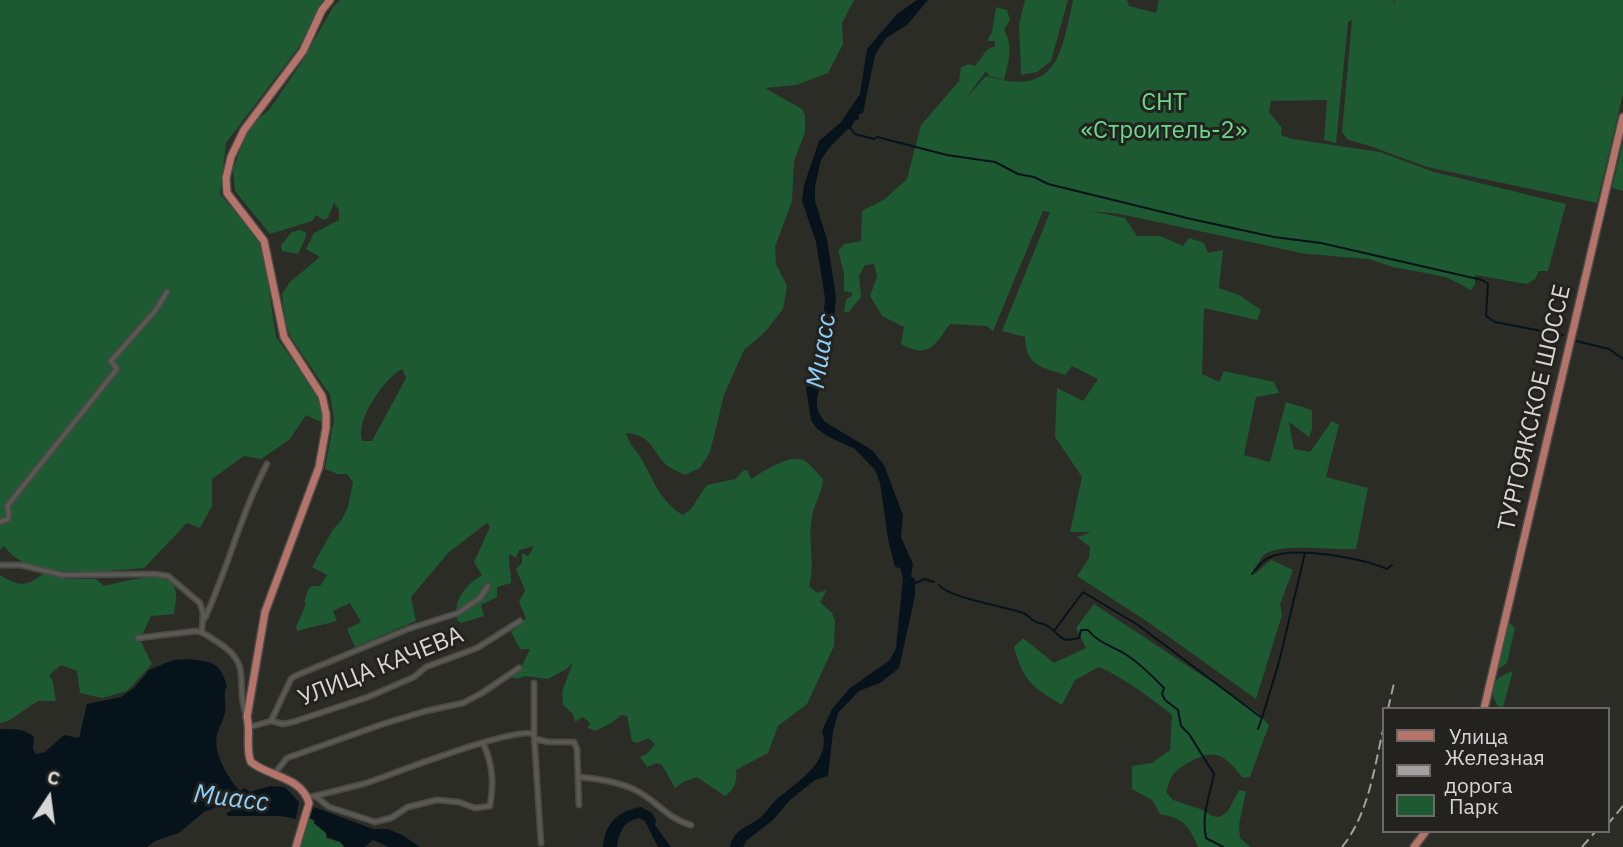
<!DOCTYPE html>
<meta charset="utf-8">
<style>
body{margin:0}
#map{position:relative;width:1623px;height:847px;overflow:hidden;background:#2c2c27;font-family:"IBM Plex Sans",sans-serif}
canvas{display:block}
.legend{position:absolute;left:1382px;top:707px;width:228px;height:126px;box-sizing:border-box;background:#23221e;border:2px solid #6b6a67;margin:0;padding:9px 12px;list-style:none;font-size:21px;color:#d7d6d4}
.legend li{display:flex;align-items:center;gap:14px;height:35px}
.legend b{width:35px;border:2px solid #6b6a67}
.north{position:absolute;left:14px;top:763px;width:70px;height:70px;-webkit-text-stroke:5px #23221e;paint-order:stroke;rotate:13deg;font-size:19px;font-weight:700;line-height:28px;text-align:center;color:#d7d6d4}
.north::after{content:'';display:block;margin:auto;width:24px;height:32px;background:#d7d6d4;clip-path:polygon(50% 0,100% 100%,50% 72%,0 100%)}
</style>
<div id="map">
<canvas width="1623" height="847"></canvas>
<ul class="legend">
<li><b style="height:9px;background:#b5746a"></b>Улица</li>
<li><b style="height:9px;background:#a2a19f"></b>Железная дорога</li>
<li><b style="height:19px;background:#1d5931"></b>Парк</li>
</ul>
<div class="north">С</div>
</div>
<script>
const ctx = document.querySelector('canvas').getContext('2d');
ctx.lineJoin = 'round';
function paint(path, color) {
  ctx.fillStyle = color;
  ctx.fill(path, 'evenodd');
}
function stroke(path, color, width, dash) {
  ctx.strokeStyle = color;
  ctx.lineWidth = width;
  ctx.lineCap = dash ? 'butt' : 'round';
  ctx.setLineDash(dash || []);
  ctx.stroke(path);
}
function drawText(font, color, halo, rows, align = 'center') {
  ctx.font = font + ' "IBM Plex Sans",sans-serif';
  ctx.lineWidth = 6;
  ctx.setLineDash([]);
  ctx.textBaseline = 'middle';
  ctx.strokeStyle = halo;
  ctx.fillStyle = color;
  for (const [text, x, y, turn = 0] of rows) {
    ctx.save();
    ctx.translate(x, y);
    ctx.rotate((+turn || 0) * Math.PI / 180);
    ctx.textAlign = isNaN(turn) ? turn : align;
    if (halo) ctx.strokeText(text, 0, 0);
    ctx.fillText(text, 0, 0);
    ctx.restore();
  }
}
paint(new Path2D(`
 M 0,0 L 325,0 L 299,47 L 226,143 L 220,194 L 262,243 L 276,337 L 317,394 L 323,409 L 323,423 L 306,415 L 289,440 L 261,459 L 244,456 L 212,479 L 212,506 L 200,528 L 187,523 L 144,568 C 106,571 28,582 4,546 L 0,550 Z
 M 340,0 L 854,0 L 842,23 L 843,44 L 828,73 L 796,85 L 765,88 L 802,109 L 805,115 L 805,132 L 794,161 L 792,201 L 775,247 L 776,264 L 787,286 L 783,309 L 765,332 L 744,350 L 724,395 L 710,452 L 700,468 L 685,475 C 680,472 674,470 669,467 C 652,454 654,435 626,433 C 629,442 631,445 637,452 C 652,474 658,501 683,515 L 690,510 L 707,485 L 735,479 L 744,470 L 748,471 L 751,479 C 762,472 790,454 803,460 C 810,463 817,473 823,479 C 822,494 814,504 812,517 C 807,541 816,564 809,586 L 817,593 L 827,590 L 820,602 L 832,613 L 835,621 L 834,646 L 807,704 L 778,726 L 768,753 L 736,770 C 737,782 735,789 725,796 L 697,777 L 683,782 L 675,788 L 662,765 L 656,763 L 647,767 L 640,757 L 647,754 L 655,744 L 648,738 L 637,743 L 632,741 L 627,716 L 621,715 L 613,722 L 595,731 L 588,728 L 590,723 L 583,717 L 575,722 L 573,714 L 563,705 L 562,692 L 573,662 L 568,668 L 548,679 L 525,676 L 516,679 L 511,677 L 521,668 L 530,649 L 520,649 L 511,632 L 526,618 L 519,602 L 525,590 L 516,569 L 522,563 L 522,553 L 528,556 L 534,546 L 519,550 L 516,558 L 510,554 C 507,561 512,573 511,583 L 497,587 L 497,597 L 481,605 L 484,616 L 461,623 L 457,620 C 453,599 466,585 482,575 L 474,562 L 490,527 L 487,523 L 449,552 L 411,597 L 416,621 L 355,647 L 347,629 L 361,622 L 350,603 L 333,611 L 337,621 L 297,631 L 296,627 L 306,604 L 304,602 L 308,590 L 312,586 L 320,586 L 327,575 L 312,567 L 332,531 L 342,519 L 348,507 L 353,482 L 347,474 L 338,474 L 325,469 L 334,419 L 330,395 L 291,338 L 285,322 L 282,294 L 290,282 L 320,257 L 306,249 L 314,233 L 339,220 L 339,210 L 334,203 L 328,218 L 323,220 L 316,215 L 312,221 L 270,234 L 235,191 L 233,170 L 243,141 L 254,122 L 269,110 L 301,63 L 333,7 ZM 402,369 L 406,378 L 372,441 L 362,441 C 355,421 384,378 402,369 Z
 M 1025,0 L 1068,0 L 1051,61 L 1037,72 L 1021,75 L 1019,25 Z
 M 1073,0 L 1127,0 L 1129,6 L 1156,13 L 1159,0 L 1394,0 L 1394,4 L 1395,0 L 1623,0 L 1623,94 L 1597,203 L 1427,167 L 1370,146 L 1348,140 L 1342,132 L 1352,20 L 1348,22 L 1336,143 L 1324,140 L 1327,100 L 1271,101 L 1269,112 L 1282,128 L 1281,135 L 1292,139 L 1380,152 L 1434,172 L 1566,204 L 1548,271 L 1539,271 L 1535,279 L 1527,284 L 1475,275 L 1475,284 L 1471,290 L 1446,277 L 1393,267 L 1369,259 L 1306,254 L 1120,214 L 1090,211 L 1125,218 L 1137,236 L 1160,236 L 1183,246 L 1189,238 L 1204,243 L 1208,253 L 1223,250 L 1219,288 L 1239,295 L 1261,310 L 1257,320 L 1204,308 L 1202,374 L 1219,382 L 1224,371 L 1274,382 L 1279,393 L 1256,397 L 1244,455 L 1270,462 L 1286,402 L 1312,410 L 1312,429 L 1309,437 L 1289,422 L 1294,449 L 1310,452 L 1332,421 L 1339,425 L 1326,477 L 1368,488 L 1356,549 C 1335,551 1278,542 1264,555 C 1260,559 1257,565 1254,569 L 1255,574 L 1271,560 L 1293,570 L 1280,604 L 1282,615 L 1256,699 L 1148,622 L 1077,576 L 1089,558 L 1090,547 L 1077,537 L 1091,532 L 1070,532 L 1082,477 L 1055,437 L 1057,388 L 1083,401 L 1098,379 L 1072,366 L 1065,375 C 1041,367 1026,366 1025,337 L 1002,331 L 1050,212 L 1043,211 L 993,331 L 986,326 L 950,324 C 934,346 929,359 901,344 L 904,327 L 882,316 L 870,296 L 877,277 L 874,264 L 865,265 L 859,276 L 861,297 L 849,312 L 844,312 L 846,299 L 852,296 L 852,293 L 844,291 L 844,273 L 838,251 L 844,244 L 861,241 L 862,211 L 885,199 L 907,179 L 921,125 L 959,81 L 961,67 L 969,64 L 975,66 L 987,50 L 995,46 L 995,41 L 987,41 L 992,32 L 996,7 L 1007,10 L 1010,20 L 1004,30 C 1014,46 1008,63 1004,80 L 989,76 L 986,71 L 966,98 L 986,76 C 1056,97 1061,57 1073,0 Z
 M 1623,142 L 1623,191 L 1612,188 Z
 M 300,230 L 306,232 L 306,237 L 298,254 L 282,251 L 281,245 L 292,232 Z
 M 44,573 L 67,579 L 96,579 L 104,586 C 120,583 164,568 174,586 C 178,594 175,605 174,614 L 151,616 L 140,640 L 152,664 L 127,691 L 102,698 L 80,693 L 77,671 L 61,665 L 49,675 L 53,682 L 56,701 L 38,701 L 8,721 L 0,723 L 0,575 C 19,587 27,587 44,573 Z
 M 1094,604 L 1256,711 L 1269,725 L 1250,777 L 1243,778 C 1235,769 1229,759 1217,755 C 1206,751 1179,766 1172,776 C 1169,780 1168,788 1166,792 L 1173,800 L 1203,810 L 1212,816 L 1220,817 L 1228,811 L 1239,790 L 1246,791 L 1239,825 L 1240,838 L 1250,847 L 1198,847 C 1188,825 1185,819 1160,814 L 1152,800 L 1132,789 L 1132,766 L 1152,763 L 1170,750 L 1172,715 C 1149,697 1126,679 1099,667 L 1075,680 L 1062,705 C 1032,687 1024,682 1014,647 L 1023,638 L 1054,663 L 1086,648 L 1076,628 Z
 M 1509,622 L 1515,628 L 1507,663 L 1500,668 L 1498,667 Z
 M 1513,671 L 1503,707 L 1498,706 C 1486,686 1494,678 1513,671 Z
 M 307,817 L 314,821 L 314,823 L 326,833 L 326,838 L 340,842 L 344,847 L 299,847 Z`), '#1d5931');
paint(new Path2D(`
 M 917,0 L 928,0 L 907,25 L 886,38 L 875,55 L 863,113 L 859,114 L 859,119 L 854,121 L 851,129 L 848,129 L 829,148 L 821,160 L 815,187 L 815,201 L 827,239 L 836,297 L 831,352 L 824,367 L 817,399 L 817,408 L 820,415 L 825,422 L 872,450 L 884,465 L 903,515 L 901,537 L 913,564 L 911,577 L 915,579 L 915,596 L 899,668 L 880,683 L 859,691 L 838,713 L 833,732 L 828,776 L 815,780 L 790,800 L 773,820 L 747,840 L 743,847 L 730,847 C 733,830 747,827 760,818 C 765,814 769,807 774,802 C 793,784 833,763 822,731 L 832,709 L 850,688 L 890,660 L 896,648 L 903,578 L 900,568 L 895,567 L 888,539 L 880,483 L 875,470 L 855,449 L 827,436 L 817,429 L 811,420 L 806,388 L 821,348 L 825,298 L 816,242 L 802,201 L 804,185 L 819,141 L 841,122 L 860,94 L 867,49 L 897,14 Z
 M 189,659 C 211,662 220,661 227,686 C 222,694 227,704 225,713 C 223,721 219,727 217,735 C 213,752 226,773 236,787 L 240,791 L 244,788 L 250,792 L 270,786 L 285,787 L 299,802 L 296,819 L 281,816 L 228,816 L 226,813 L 231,811 L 235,804 L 228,800 L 222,805 L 204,812 L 179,833 L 155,841 L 147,847 L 0,847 L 0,729 C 12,730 23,727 34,737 L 33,749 L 36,754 L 45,752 L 64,735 L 79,738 L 87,704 L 121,697 L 134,688 L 149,670 L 173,660 Z
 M 303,803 L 373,829 L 388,829 L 402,835 L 420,847 L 389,847 L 373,840 L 365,847 L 345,847 L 340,842 L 327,837 L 326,833 L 314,823 L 315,820 L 300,815 Z
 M 641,807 L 652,813 L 656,820 L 655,825 L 671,847 L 658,847 L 645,821 L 639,818 C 623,822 619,832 617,847 L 603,847 C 605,824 617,811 641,807 Z`), '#06131a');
stroke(new Path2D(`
 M 851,129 L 855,134 L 874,139 L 877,137 L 947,155 L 995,162 L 1018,174 L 1034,177 L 1048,184 L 1191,219 L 1274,237 L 1321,243 L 1482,280 L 1488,284 L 1486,316 L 1495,322 L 1563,335
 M 1576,341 L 1609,349 L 1623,359
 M 1252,574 C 1257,568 1262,561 1268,558 C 1293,545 1361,558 1387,569 L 1392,565
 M 916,583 L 924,579 L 934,582
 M 939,585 C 949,598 1004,606 1023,613 C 1029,615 1031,620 1036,622 C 1039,624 1043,623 1046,625 C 1062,634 1058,644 1079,638 L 1081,630 L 1088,630 C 1097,642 1112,646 1125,654 C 1140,663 1152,676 1164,688 L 1162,694 L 1165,700 L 1178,710 L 1181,726 L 1189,734 L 1214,774 C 1210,796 1201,814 1206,838 L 1223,847
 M 1054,631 L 1083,592 L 1138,625 L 1262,718 L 1258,729
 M 1262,718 L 1279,662 L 1305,553`), '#06131a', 2);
const street = new Path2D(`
 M 0,522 L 8,519 L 9,514 L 7,506 L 117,369 L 111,361 L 155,311 L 167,292
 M 0,565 L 21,565 L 63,575 L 154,574 L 168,576 L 200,603 L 203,613 L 202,631
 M 205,618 C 228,568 241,513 267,464
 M 138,638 L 196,631 C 204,632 209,637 216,641 C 255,665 234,681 246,715
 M 534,683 L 534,734 L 541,843
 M 271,721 L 291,679 L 295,676 L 408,629 L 458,613 L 480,598 L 488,586
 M 250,727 L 271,721 L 283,724 L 293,722 L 368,697 L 414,677 L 426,667 L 477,648 L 520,621
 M 536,739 L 548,742 L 574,742 L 577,749 L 579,805
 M 275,773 L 287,758 L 383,724 L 426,711 L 463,703 L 482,693 L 519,668
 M 579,777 C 599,779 621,782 639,792 C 657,802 670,820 691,825
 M 315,796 C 331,792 347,788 363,784 C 391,775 514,726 534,734
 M 307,797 L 315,796 L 329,807 L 375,822 L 391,818 L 408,807 L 437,800 L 459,802 L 475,808 L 490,806 C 494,783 493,765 483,743`);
const primary = new Path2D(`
 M 1484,709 L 1623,117
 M 296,847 L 309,803 C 301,776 269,777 251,762 C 245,748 251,732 247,717 L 265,612 L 319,467 L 326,428 L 326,414 L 322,396 L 284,337 L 264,241 L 227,193 L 226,178 L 231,157 L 244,130 L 303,51 L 322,10 L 330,0
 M 1414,847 L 1426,831`);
stroke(street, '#4b4a47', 7);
stroke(primary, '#4b4a47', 10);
stroke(street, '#5a5954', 3.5);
stroke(primary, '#b5746a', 7);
stroke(new Path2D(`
 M 1388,709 L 1394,683
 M 1607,825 L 1623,806
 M 1342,847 C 1368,815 1374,770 1383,730
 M 1582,847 L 1596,831`), '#a2a19f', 2, [10, 5]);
drawText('24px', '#68da8b', '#23221e', [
 ["СНТ",1164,103],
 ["«Строитель-2»",1164,131]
]);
drawText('24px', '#d7d6d4', '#23221e', [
 ["ТУРГОЯКСКОЕ ШОССЕ",1535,408,-77],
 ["УЛИЦА КАЧЕВА",381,667,-22]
]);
drawText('italic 26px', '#8dd2fd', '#23221e', [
 ["Миасс",822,351,-81],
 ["Миасс",231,799,7]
]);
</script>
